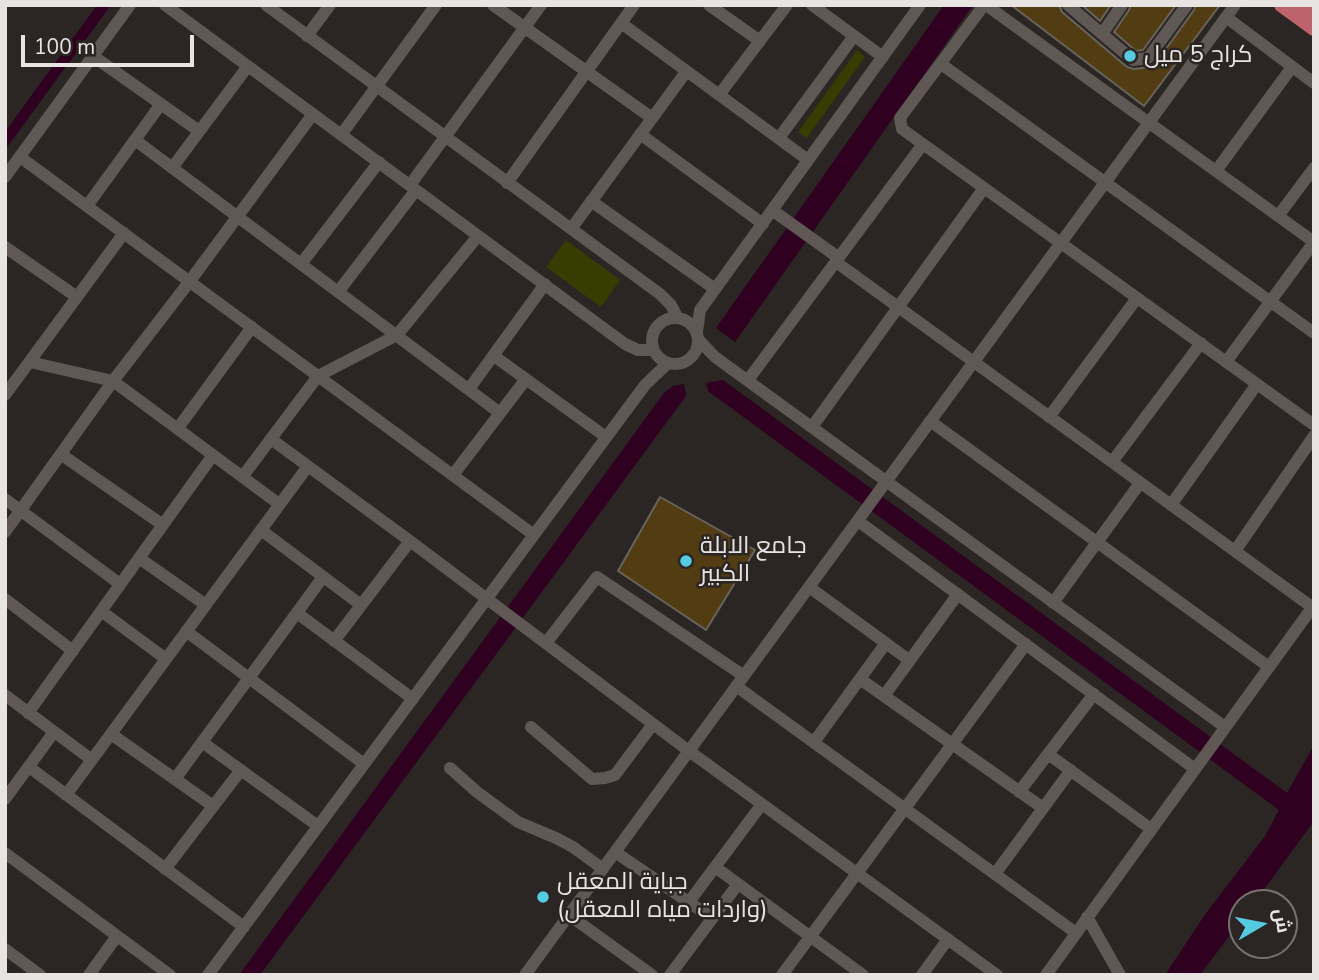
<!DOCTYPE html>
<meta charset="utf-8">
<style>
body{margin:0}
#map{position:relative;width:1319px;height:980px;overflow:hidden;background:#2b2623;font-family:"Nunito Sans",Cairo,sans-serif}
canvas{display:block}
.frame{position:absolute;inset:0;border:7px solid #e8e4e2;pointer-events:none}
.north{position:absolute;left:1228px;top:889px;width:70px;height:70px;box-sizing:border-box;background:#2b2623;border:2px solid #77726f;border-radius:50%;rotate:80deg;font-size:19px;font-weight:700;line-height:28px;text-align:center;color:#e8e4e2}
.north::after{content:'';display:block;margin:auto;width:24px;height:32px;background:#55cae0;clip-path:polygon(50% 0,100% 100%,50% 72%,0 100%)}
.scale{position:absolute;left:21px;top:35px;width:173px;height:32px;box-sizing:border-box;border:4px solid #e8e4e2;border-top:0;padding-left:9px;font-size:21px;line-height:24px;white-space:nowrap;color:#e8e4e2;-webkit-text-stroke:5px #2b2623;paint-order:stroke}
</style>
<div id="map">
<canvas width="1319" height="980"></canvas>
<div class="frame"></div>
<div class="north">ش</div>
<div class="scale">100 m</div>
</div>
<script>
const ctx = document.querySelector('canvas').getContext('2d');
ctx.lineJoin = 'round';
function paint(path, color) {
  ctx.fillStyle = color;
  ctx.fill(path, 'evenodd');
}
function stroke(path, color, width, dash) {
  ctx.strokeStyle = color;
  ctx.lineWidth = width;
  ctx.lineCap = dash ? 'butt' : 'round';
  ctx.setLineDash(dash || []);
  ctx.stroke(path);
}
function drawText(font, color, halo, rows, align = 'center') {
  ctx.font = font + ' "Nunito Sans",Cairo,sans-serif';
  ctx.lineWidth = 5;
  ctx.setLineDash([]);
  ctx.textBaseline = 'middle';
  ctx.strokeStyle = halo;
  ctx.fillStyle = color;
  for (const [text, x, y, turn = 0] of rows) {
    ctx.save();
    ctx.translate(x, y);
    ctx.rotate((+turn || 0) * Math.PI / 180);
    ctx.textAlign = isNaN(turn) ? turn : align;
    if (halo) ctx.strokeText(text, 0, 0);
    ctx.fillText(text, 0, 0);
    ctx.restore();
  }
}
paint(new Path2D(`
 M 857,50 L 865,57 L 807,138 L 798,132 Z
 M 566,240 L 620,280 L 601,307 L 546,267 Z`), '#373c00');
paint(new Path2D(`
 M 97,5 L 111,5 L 5,150 L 5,132 Z
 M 944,5 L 973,5 L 735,342 L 716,328 Z
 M 723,380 L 1287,793 L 1314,745 L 1314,821 L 1254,903 L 1242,903 L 1242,919 L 1200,975 L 1165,975 L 1204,916 L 1265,836 L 1279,810 L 708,391 L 706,383 Z
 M 684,384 L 686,396 L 260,975 L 239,975 L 664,393 L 673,386 Z`), '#2f0020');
const building = new Path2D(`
 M 1011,5 L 1059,5 L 1062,12 L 1127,67 L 1134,69 L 1150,67 L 1155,64 L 1194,10 L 1196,5 L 1220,5 L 1144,106 Z
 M 1082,5 L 1111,5 L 1100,21 Z
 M 1131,5 L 1176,5 L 1143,50 L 1136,51 L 1114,32 L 1129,10 Z
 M 660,497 L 755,550 L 706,630 L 618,571 Z`);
paint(building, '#523d12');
stroke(building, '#67645e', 2);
stroke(new Path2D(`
 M 165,5 L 625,344 L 638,350 L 653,350
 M 266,5 L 660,294 L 671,305 L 677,317
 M 493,5 L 652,118
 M 709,5 L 760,41
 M 812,5 L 883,57
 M 984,5 L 900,118 L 902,129 L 1314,425
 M 986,5 L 1314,242
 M 1068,5 L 1102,34 L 1122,5
 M 1226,17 L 1314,83
 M 621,23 L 808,160
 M 1102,34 L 1133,60 L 1148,58 L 1187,5
 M 307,36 L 330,5
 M 93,56 L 199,131
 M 941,64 L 1314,333
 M 719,95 L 787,5
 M 640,134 L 763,224
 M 341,135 L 436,5
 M 779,138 L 854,36
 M 135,140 L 500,413
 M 20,157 L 534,535
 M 172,168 L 248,66
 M 1216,171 L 1292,67
 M 5,177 L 130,5
 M 507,183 L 634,5
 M 410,185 L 541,5
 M 591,201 L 715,289
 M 87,206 L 161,104
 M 772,210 L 839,258
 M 1278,216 L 1314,168
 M 571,229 L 686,72
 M 5,247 L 77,297
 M 836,262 L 1312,607
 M 301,264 L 379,162
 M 338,292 L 416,190
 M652 341a23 23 0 1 1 46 0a23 23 0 1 1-46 0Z
 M 697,332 L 700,310 L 920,5
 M 698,339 L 715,357 L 1225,727
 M 494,356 L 606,437
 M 30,362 L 113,381 L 279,504
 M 1226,362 L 1314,242
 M 748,380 L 923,144
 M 469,389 L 545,284
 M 5,395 L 124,233
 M 1049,417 L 1137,298
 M 930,421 L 1269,667
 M 812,427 L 984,188
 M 178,428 L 252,327
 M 271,439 L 410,541 L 689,751 L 997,975
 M 62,455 L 163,525
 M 1112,462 L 1201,343
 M 453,475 L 526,379
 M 243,476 L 318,376 L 397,335 L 478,236
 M 5,499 L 120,584
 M 1171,505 L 1257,384
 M 858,521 L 1195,769
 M 261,530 L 361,605
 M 5,532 L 113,381 L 190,281 L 313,114
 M 1235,551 L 1314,436
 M 139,558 L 206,605
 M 809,587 L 909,660
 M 5,599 L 73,651
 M 1053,603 L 1140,483
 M 101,611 L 166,659
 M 297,613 L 413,699
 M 186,631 L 364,764
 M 334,641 L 410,541
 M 546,643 L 597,577 L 744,676
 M 860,679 L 1043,808
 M 736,686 L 1076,933
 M 5,695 L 92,760
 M 884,696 L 958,594
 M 28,713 L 213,455
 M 531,727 L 592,779 L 605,778 L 615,775 L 653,724
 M 111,734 L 213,806
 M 202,742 L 318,826
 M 814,742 L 886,643
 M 1048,754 L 1151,829
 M 29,767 L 244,927
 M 450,768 L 477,792 L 518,822 L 556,838 L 573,847 L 603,869
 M 175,779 L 323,577
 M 1019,792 L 1094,694
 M 66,795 L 308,466
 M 5,799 L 54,732
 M 615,852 L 712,918
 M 5,853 L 170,975
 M 715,867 L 863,975
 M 165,869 L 241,770
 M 995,874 L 1071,770
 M 689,902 L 762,804
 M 569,915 L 652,975
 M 1087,917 L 1120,975
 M 5,949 L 40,975
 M 89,975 L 117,936
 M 208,975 L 645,385 L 668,363
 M 525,975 L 1235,5
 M 670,975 L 738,884
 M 782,975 L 1026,644
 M 922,975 L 948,939
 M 1046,975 L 1314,605`), '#5f5855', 12);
stroke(new Path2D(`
 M 1281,5 L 1314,29
 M 1300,5 L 1314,15`), '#bd636b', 14);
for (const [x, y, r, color] of [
 [1130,56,7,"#55cae0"],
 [686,561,7,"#55cae0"],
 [543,897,7,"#55cae0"]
]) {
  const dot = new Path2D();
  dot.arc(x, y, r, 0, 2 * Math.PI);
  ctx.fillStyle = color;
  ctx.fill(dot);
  stroke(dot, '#2b2623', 2.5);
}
drawText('24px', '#e8e4e2', '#2b2623', [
 ["كراج 5 ميل",1144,56],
 ["جامع الابلة",700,547],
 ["الكبير",700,575],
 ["جباية المعقل",557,883],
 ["(واردات مياه المعقل)",557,911]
], 'left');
</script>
